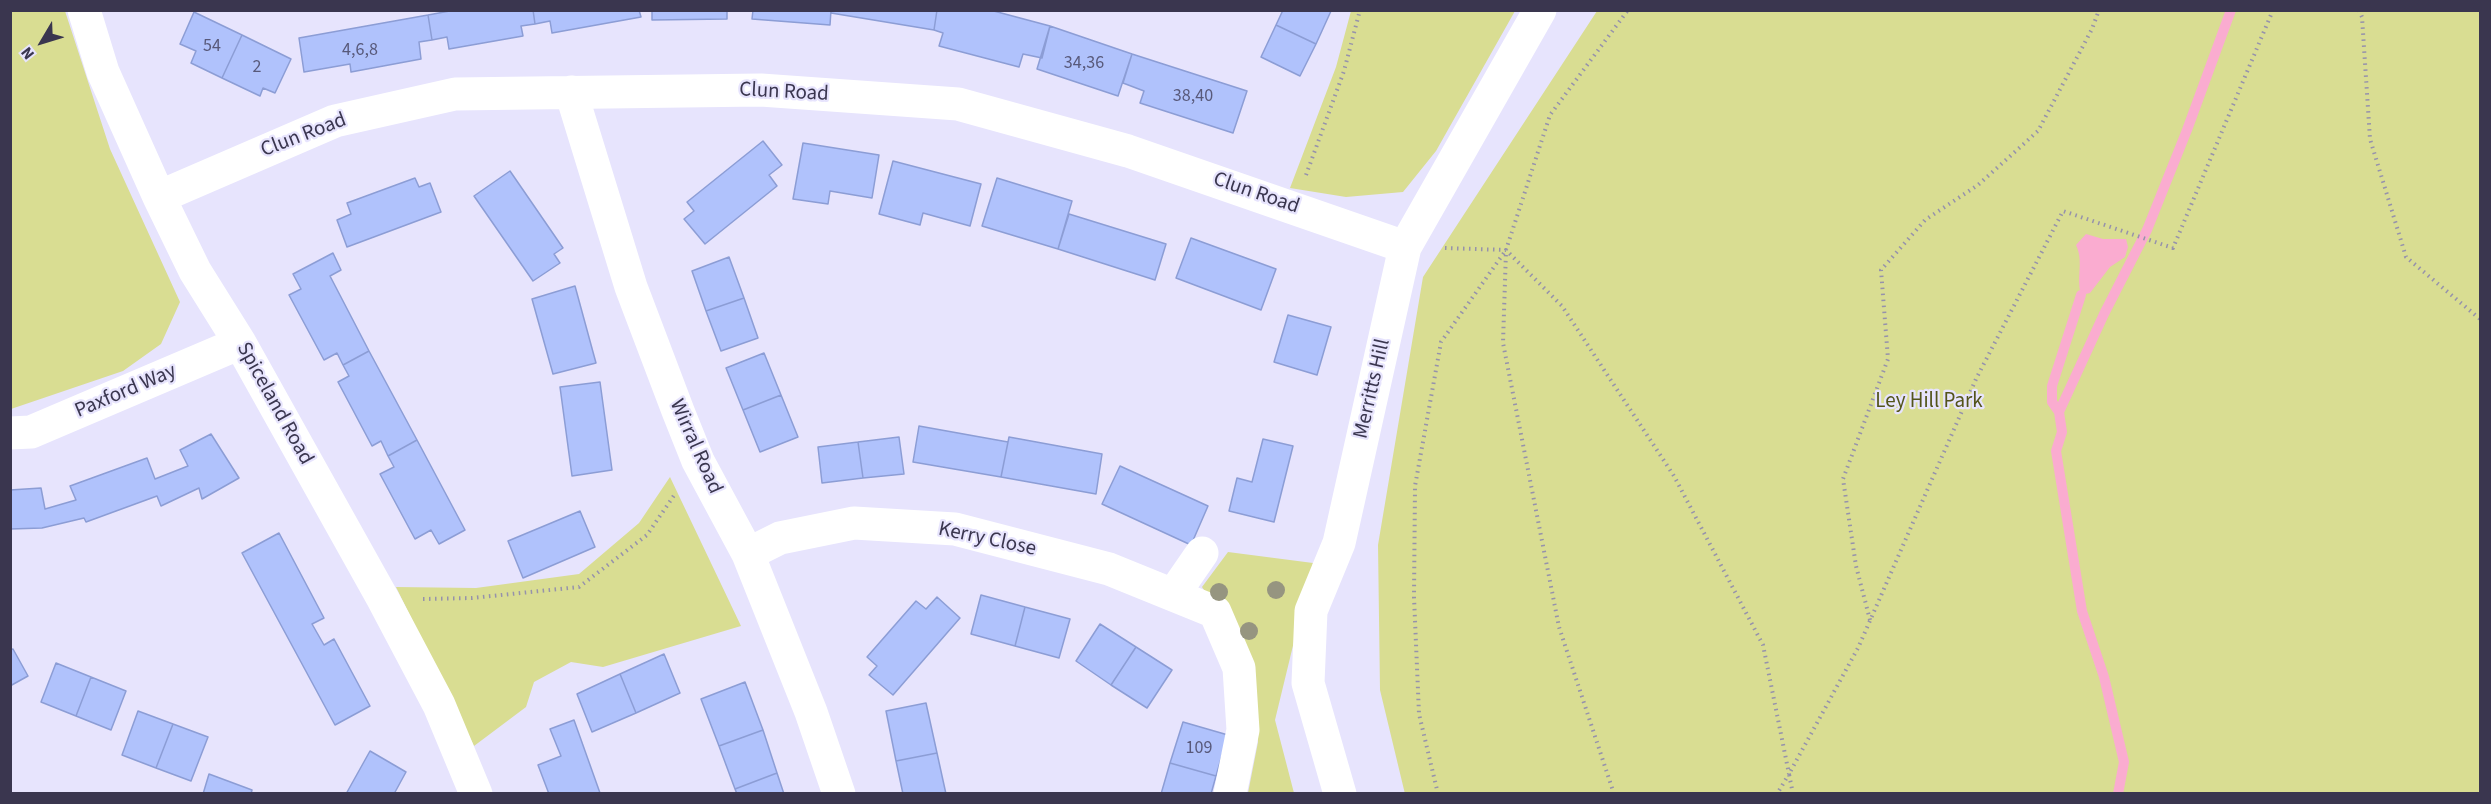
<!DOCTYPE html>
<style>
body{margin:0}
#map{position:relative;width:2491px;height:804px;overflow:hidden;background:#e7e4fd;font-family:"Source Sans 3",sans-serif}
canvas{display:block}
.frame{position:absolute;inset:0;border:12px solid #3a364f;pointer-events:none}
.north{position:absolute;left:12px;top:12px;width:60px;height:60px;-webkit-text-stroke:4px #e7e4fd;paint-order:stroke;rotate:232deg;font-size:16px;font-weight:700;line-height:24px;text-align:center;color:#3a364f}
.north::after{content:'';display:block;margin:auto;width:21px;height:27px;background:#3a364f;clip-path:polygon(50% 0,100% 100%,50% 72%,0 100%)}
</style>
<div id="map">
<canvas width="2491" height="804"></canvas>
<div class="frame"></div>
<div class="north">N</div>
</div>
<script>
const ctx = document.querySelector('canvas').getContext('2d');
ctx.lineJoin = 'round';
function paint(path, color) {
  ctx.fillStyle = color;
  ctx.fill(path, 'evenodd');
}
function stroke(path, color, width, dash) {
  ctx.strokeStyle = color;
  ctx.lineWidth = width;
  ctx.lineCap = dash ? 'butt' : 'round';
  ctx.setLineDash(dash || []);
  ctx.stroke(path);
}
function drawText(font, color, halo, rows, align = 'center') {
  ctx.font = font + ' "Source Sans 3",sans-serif';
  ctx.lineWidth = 4.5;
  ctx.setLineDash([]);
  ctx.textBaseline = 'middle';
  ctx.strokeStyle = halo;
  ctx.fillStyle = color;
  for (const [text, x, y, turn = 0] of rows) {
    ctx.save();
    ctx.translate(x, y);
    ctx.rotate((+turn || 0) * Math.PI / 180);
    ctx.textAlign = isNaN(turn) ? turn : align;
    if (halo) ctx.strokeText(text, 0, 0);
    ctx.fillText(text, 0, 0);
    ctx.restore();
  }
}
paint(new Path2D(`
 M 10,11 L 65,11 L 110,149 L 180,302 L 161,344 L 123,371 L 11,409 Z
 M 1351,11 L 1515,11 L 1436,151 L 1403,192 L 1346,197 L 1290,188 L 1336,67 Z
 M 1597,11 L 2480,11 L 2480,793 L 1405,794 L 1380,690 L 1378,545 L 1423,277 Z
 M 670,477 L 741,626 L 603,667 L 571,662 L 534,682 L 526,707 L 474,746 L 396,587 L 476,588 L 579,574 L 639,523 Z
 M 1228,552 L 1313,563 L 1275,720 L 1294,793 L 1248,793 L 1258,742 L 1244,651 L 1202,587 Z`), '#d9dd92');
paint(new Path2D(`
 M 2086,234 L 2103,239 L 2126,239 L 2128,247 L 2125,257 L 2110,267 L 2090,293 L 2081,295 C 2076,276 2084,262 2076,245 Z`), '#faacd0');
stroke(new Path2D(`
 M 2059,412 L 2052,402 L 2052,386 L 2081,295
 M 2118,794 L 2124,762 L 2104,677 L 2082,611 L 2056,451 L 2062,432 L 2059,412 L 2104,314 L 2147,230 L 2187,130 L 2231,10`), '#faacd0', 10);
const building = new Path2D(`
 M 455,10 L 533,10 L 535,24 L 521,26 L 523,36 L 449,49 L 447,37 L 432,40 L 428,15 Z
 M 533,10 L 639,10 L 641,17 L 552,33 L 550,21 L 535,24 Z
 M 652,10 L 727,10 L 727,19 L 652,20 Z
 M 753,10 L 831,10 L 830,25 L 752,19 Z
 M 832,10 L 937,10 L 934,30 L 831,13 Z
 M 937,10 L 990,10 L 1050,26 L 1042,58 L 1023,54 L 1019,67 L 939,46 L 943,33 L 934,30 Z
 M 1283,10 L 1330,10 L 1331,11 L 1316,44 L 1276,25 Z
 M 194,12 L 242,35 L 222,78 L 191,63 L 196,51 L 180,44 Z
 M 428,15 L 432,40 L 419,42 L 421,59 L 351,72 L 350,64 L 304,72 L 299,38 Z
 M 1276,25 L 1316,44 L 1300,76 L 1261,57 Z
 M 1050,26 L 1132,54 L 1118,96 L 1037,69 Z
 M 242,35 L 291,59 L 275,93 L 263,88 L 260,96 L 222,78 Z
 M 1132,54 L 1247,91 L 1233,133 L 1140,103 L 1144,91 L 1123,83 Z
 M 763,141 L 782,165 L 769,175 L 777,186 L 705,244 L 684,219 L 694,211 L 687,202 Z
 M 803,143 L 879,155 L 872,198 L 830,191 L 828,204 L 793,199 Z
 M 893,161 L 981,184 L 970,226 L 923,213 L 920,225 L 879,214 Z
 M 510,171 L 563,248 L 554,254 L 560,263 L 533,281 L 474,196 Z
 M 415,178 L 419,187 L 430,183 L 441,212 L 347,247 L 337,220 L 351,214 L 347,203 Z
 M 997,178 L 1072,201 L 1058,249 L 982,226 Z
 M 1069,214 L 1166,244 L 1155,280 L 1058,249 Z
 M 1191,238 L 1276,269 L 1261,310 L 1176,278 Z
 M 333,253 L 341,270 L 330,276 L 369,351 L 343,365 L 337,353 L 324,360 L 289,295 L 301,289 L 293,274 Z
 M 729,257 L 744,298 L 706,311 L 692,271 Z
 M 575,286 L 596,363 L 553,374 L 532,299 Z
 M 744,298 L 758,338 L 721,351 L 706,311 Z
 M 1288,315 L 1331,327 L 1317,375 L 1274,362 Z
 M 369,351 L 417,440 L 388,456 L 381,441 L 372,446 L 338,382 L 349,376 L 343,365 Z
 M 764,353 L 781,395 L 743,410 L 726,368 Z
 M 600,382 L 612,470 L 572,476 L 560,387 Z
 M 781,395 L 798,437 L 760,452 L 743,410 Z
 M 919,426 L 1008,442 L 1001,477 L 913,462 Z
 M 211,434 L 239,478 L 202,499 L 199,488 L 161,506 L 157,496 L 86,522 L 84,518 L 42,528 L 10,529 L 10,490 L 41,488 L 45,509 L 76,500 L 70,486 L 147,458 L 155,479 L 188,466 L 180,450 Z
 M 899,437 L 904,474 L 863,478 L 858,442 Z
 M 1009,437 L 1102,454 L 1096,494 L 1001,477 Z
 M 1263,439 L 1293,446 L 1274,522 L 1229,511 L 1237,478 L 1252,482 Z
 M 417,440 L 465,530 L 439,544 L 431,530 L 415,539 L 380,474 L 394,467 L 388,456 Z
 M 858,442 L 863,478 L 822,483 L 818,447 Z
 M 1120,466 L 1208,506 L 1191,545 L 1102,504 Z
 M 580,511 L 595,547 L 523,578 L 508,541 Z
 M 279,533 L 324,618 L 312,624 L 324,645 L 334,639 L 370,706 L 335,725 L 242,553 Z
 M 981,595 L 1025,607 L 1015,646 L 971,634 Z
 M 937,597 L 960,618 L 893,695 L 869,675 L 877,666 L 867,657 L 916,601 L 926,609 Z
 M 1025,607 L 1070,619 L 1059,658 L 1015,646 Z
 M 1100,624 L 1136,647 L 1111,685 L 1076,661 Z
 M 1136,647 L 1172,670 L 1147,708 L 1111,685 Z
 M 13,649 L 28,676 L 10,686 L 10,650 Z
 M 664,654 L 680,693 L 636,713 L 620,674 Z
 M 56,663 L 91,677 L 76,716 L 41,702 Z
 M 620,674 L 636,713 L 592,732 L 577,694 Z
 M 91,677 L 126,691 L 111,730 L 76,716 Z
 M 745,682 L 763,730 L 719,746 L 701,699 Z
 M 926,703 L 937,753 L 896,761 L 886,711 Z
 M 138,711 L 173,724 L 156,768 L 122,755 Z
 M 574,720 L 600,793 L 549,794 L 538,765 L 561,756 L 550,729 Z
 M 1183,722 L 1228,735 L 1216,776 L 1170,763 Z
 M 173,724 L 208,737 L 191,781 L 156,768 Z
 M 763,730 L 777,773 L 735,789 L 719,746 Z
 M 370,751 L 406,772 L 394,794 L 346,794 Z
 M 937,753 L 946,794 L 903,794 L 896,761 Z
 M 1170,763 L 1216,776 L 1211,794 L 1161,794 Z
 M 777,773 L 784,794 L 737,794 L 735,789 Z
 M 209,774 L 252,790 L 251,794 L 203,794 Z`);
paint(building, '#b0c2fc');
stroke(building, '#8c9dd5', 1.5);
stroke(new Path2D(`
 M 2359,10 L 2362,17 L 2370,139 L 2406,257 L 2480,319
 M 1306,175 L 1344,71 L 1360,10
 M 1445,248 L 1506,250 L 1562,306 L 1674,476 L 1763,645 L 1789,774 L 1777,794
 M 423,599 L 472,598 L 579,587 L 647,535 L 675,494
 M 1870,620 L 1856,566 L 1843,479 L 1888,359 L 1881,270 L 1925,220 L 1978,185 L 2038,131 L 2092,29 L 2099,10
 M 1438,794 L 1419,714 L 1414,597 L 1415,486 L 1441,342 L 1506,250
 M 1614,794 L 1559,627 L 1503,343 L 1506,250 L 1550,115 L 1628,10
 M 1793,794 L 1789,774 L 1858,648 L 1976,379 L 2063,211 L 2173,248 L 2273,10`), '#9692ab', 4, [1.5, 4.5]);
stroke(new Path2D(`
 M 84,10 L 103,72 L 159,197 L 195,271 L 240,343 L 383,599 L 439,705 L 476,794
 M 571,92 L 631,287 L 678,411 L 698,461 L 748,554 L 811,712 L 839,794
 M 159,197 L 335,121 L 455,94 L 761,90 L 958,104 L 1128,151 L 1405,247
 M 10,433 L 31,432 L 240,343
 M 748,554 L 780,538 L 854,523 L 955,529 L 1109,569 L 1215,612 L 1239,668 L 1243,730 L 1230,794
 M 1173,595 L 1202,553
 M 1340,794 L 1308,683 L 1311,611 L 1339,543 L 1405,247 L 1540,10`), '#fff', 33);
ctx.fillStyle = '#969580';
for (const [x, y] of [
 [1276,590],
 [1219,592],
 [1249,631]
]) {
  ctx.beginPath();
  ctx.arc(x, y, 9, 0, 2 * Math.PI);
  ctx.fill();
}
drawText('18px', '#58597a', null, [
 ["54",212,47],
 ["4,6,8",360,51],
 ["34,36",1084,64],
 ["2",257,68],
 ["38,40",1193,97],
 ["109",1199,749]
]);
drawText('21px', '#3a364f', '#e7e4fd', [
 ["Clun Road",784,93,3],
 ["Clun Road",304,136,-21],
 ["Clun Road",1256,194,19],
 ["Merritts Hill",1373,389,-77],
 ["Paxford Way",126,392,-23],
 ["Spiceland Road",274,404,61],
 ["Wirral Road",695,447,66],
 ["Kerry Close",987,540,12]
]);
drawText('21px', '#53541a', '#e7e4fd', [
 ["Ley Hill Park",1929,402]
]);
</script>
